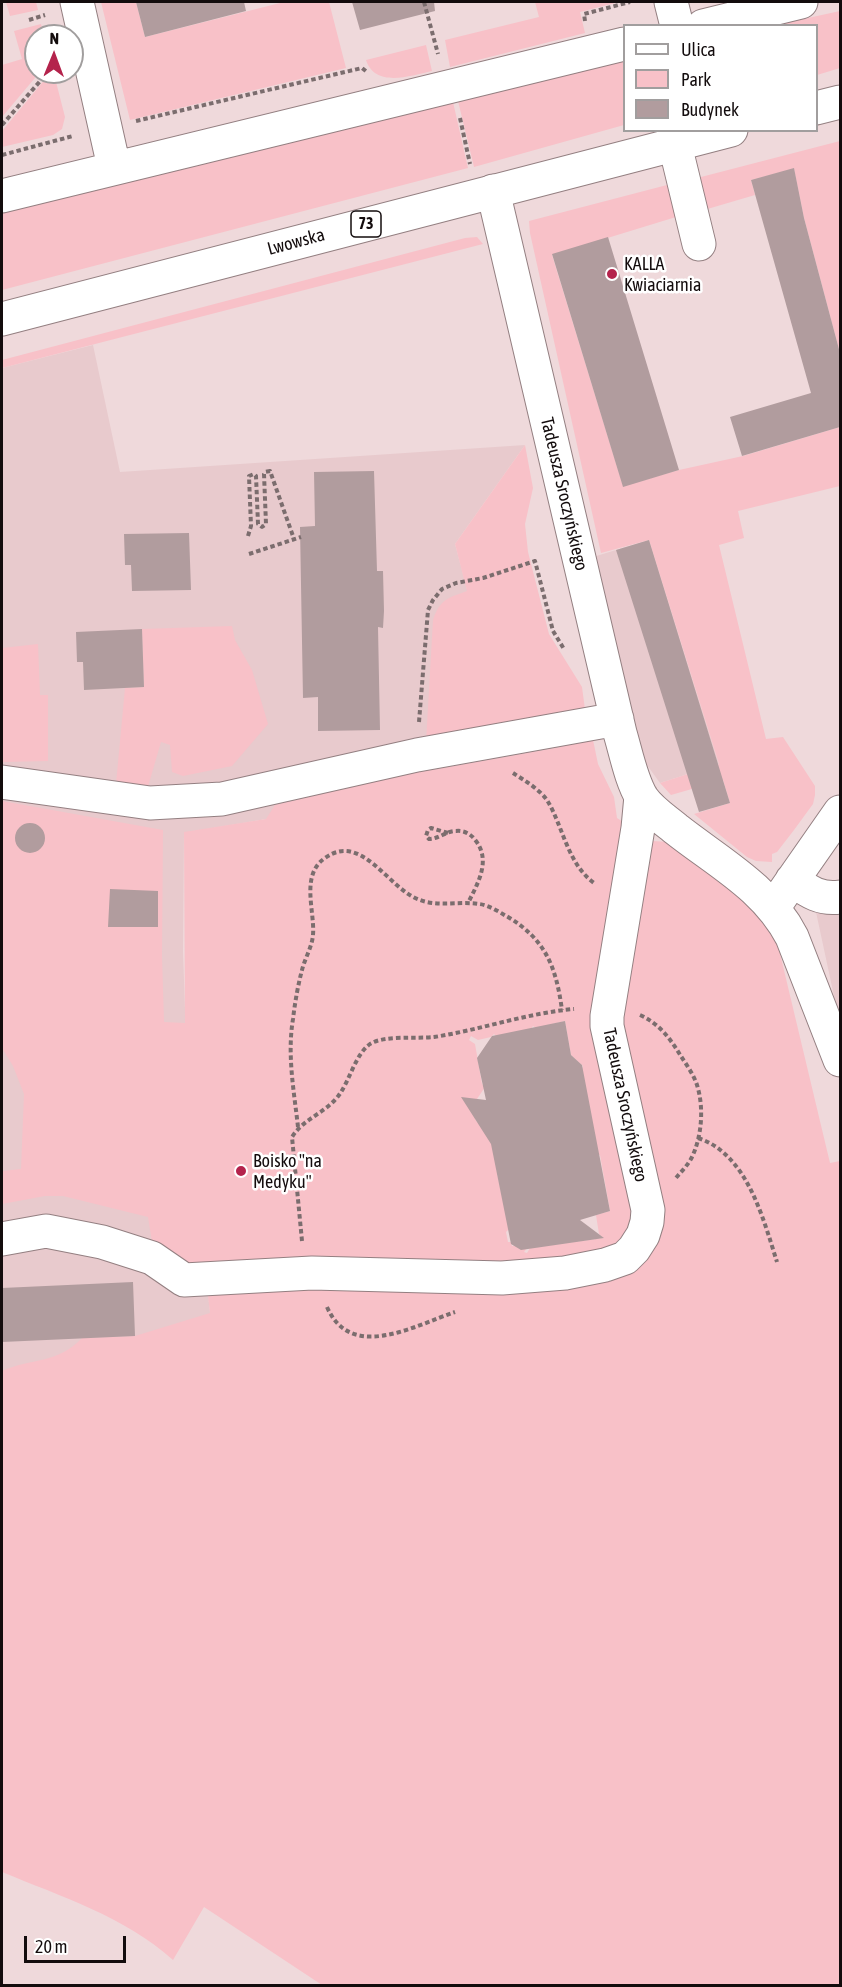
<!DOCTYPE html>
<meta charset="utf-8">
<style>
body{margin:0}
#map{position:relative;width:842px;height:1987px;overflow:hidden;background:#efd9db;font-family:"Asap Condensed",sans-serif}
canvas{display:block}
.frame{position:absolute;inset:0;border:3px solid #130c0d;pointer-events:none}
.legend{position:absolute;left:623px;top:24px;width:195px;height:108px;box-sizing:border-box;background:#fff;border:2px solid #a19e9e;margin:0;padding:8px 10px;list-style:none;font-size:18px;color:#130c0d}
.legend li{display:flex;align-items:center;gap:12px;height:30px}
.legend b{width:30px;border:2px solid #a19e9e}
.north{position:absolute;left:24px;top:24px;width:60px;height:60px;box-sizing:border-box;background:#fff;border:2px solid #a19e9e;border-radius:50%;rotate:1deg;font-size:16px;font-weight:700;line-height:24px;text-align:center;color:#130c0d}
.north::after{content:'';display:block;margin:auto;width:21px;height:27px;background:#b4234c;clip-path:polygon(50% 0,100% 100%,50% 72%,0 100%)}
.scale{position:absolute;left:24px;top:1936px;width:102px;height:27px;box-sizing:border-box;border:3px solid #130c0d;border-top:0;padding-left:8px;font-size:18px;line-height:21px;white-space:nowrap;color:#130c0d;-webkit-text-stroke:4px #fff;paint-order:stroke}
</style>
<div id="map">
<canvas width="842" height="1987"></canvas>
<div class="frame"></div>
<ul class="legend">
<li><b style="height:8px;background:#fff"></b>Ulica</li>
<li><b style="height:16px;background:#f8c1c8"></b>Park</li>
<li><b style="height:16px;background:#b19c9e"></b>Budynek</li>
</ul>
<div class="north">N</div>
<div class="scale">20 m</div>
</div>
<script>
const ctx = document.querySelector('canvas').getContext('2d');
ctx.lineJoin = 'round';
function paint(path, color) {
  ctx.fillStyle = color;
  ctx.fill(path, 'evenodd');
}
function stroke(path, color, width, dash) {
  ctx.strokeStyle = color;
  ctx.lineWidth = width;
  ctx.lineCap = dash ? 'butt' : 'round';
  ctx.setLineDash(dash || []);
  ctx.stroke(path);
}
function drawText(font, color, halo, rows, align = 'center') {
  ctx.font = font + ' "Asap Condensed",sans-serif';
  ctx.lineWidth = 5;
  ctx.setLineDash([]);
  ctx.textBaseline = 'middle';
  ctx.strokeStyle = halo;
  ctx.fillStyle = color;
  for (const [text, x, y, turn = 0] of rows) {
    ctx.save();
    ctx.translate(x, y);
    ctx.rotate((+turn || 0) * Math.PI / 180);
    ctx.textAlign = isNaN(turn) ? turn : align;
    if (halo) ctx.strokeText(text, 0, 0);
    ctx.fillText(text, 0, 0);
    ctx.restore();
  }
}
paint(new Path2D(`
 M 93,345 L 120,472 L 525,445 L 455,544 L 483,649 L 562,747 L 397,776 L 266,819 L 184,833 L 183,952 L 188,1091 L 223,1443 L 2,1471 L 2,368 Z
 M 649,540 L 719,764 L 660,783 L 647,765 L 637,742 L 593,557 Z
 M 840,907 L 840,1024 L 816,912 Z`), '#e8cacd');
paint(new Path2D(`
 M 6,2 L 36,2 L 38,10 L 10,16 Z
 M 101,2 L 136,2 L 145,37 L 284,2 L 329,2 L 346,68 L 130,120 Z
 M 535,2 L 619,2 L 580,12 L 585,33 L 450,67 L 445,40 L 539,17 Z
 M 840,11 L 840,68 L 817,75 L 816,26 L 776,25 Z
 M 41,24 L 44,36 L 36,36 L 36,72 L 40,72 L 2,117 L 2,65 L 22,59 L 14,31 Z
 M 426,45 L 432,71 C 410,76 375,88 366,60 Z
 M 624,61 L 624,125 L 474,167 L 458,101 Z
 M 51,72 L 55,78 L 65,117 L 62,129 L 53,135 L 2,147 L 2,131 Z
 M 453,102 L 468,168 L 2,290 L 2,212 Z
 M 840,141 L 840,353 L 804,218 L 794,169 L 751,180 L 755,195 L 704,210 L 698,184 L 701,177 Z
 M 667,185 L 675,197 L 676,217 L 552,255 L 623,486 L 679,470 L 743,456 L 840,427 L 840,486 L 738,511 L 744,538 L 719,545 L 766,739 L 783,737 L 815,786 L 815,795 L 813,804 L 794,830 L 777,852 L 772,854 L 772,862 L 756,861 L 747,857 L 694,814 L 730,803 L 723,780 L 671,795 L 660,783 L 719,764 L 649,540 L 601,553 L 530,233 L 529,221 Z
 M 477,237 L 483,244 L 2,368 L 2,360 L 465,238 Z
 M 525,445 L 533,488 L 525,524 L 528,552 L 549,634 L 582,687 L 586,717 L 426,742 L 433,620 C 440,599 448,598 467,591 L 455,544 Z
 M 232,626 L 235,640 L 252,670 L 268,724 L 232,766 L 183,776 L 172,772 L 170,745 L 161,742 L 147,790 L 116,784 L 125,688 L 144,687 L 142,629 Z
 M 38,644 L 40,695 L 48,695 L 48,761 L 2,762 L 2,648 Z
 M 592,735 L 598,764 L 614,797 L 617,818 L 652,841 L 670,842 L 750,899 L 777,941 L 830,1163 L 840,1161 L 840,1985 L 322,1985 L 204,1907 L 173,1960 C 124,1916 62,1897 2,1872 L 2,1371 C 31,1358 58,1364 82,1338 L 135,1336 L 210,1313 L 205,1271 L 153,1248 L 148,1217 L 63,1196 L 45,1196 L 2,1204 L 2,1171 L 21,1169 L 24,1094 L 13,1066 L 2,1048 L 2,801 L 163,830 L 162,956 L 164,1022 L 185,1023 L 184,832 L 266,819 L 275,805 L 397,776 L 561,747 L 560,744 ZM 565,1021 L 571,1055 L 583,1066 L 579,1077 L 598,1155 L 600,1155 L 610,1211 L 596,1215 L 599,1234 L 603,1238 L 530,1248 L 527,1253 L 524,1252 L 527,1248 L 526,1244 L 512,1246 L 511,1242 L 508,1242 L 506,1232 L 509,1229 L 497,1173 L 492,1127 L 477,1122 L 475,1119 L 477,1099 L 485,1087 L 482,1084 L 475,1044 L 469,1040 L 471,1036 L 478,1040 L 491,1037 L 494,1034 L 496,1036 L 531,1029 L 533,1026 L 536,1028 Z`), '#f8c1c8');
paint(new Path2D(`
 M 136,2 L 244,2 L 246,11 L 145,37 Z
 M 352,2 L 434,2 L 435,11 L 360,30 Z
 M 794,168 L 804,218 L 840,353 L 840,427 L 742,456 L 730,417 L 811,393 L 751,180 Z
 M 608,237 L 679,470 L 623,487 L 552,254 Z
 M 374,471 L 377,571 L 383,571 L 384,611 L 383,628 L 378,627 L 380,730 L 318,731 L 318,697 L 303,698 L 300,527 L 315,526 L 314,472 Z
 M 189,533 L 191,590 L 132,591 L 131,565 L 125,565 L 124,534 Z
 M 649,540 L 730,803 L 699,812 L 616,550 Z
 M 142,629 L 144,687 L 84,690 L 83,662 L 77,662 L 76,632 Z
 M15 838a15 15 0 1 1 30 0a15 15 0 1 1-30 0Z
 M 110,889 L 158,891 L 158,927 L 108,927 Z
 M 565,1021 L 571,1055 L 582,1065 L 610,1211 L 580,1220 L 604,1238 L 521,1250 L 511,1244 L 491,1144 L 461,1097 L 486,1100 L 477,1058 L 492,1036 Z
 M 133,1282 L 135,1336 L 2,1342 L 2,1288 Z`), '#b19c9e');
const minor = new Path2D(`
 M 77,2 L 114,167
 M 671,2 L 677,26
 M 703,26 L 801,2
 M 675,145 L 699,244
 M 493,191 L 620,733 C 626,753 631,780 642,798 C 651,811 664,819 676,829 C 719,863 766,887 792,937 L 840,1060
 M 2,196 L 624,44
 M 2,782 L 150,803 L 222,799 L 417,755 L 617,719
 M 792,880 C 808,891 820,900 840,897
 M 773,908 L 840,812
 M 2,1239 L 46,1231 L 102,1242 L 152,1258 L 184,1280 L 312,1273 L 502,1278 L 565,1273 L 605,1265 L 625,1258 L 634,1249 L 643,1235 L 647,1222 L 648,1210 L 607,1026 L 607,1016 L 638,828 L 641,796`);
const major = new Path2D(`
 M 816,108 L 840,102
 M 2,319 L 731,130`);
stroke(minor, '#937f81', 35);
stroke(major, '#937f81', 35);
stroke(new Path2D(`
 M 424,2 L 438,54
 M 29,20 L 45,15
 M 585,21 L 584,14 L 630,2
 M 460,118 L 470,164
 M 136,121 L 362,68 L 367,72
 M 2,125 L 48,72
 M 2,155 L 73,136
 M 248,536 L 251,526 L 249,476 L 254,474 L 256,476 L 258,524 L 262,527 L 266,524 L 264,474 L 265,472 L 270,471 L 294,539
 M 249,554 L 301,537
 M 419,722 L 428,610 L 433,600 L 442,589 L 456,583 L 483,578 L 535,561 L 553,631 L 564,649
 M 513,773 C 524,780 539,789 547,800 C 563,826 567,863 594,883
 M 448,833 L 431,828 L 428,830 L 426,836 L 429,839 C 439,839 446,831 456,831 C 464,830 471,834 476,841 C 491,861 478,883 468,903
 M 640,1015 C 658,1023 669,1037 679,1053 C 685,1063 693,1073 697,1085 C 704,1107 702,1136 692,1157 C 688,1165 681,1172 675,1179
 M 298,1127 C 294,1091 287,1055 293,1019 C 295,1002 298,985 302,970 C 305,958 312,947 313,935 C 315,911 300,875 325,858 C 362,831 389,890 420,900 C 439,907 460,901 479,904 C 489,905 499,912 508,917 C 546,940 556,967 562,1010
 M 698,1138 C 747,1154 763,1218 777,1262
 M 302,1241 L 292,1137 C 304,1118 326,1113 339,1095 C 350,1080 355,1055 370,1044 C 384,1035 416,1039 434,1037 C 480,1030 527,1013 574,1009
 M 327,1307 C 351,1362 414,1326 455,1312`), '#7b6d6e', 4, [4.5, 3]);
stroke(minor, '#fff', 33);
stroke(major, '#fff', 33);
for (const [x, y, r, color] of [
 [612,274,6,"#b4234c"],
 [241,1171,6,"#b4234c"]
]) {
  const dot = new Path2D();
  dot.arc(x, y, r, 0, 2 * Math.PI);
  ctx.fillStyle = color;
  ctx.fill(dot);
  stroke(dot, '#fff', 2);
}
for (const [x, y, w] of [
 [366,224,30]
]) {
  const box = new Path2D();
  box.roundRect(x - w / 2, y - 13, w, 26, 4.5);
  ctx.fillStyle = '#fff';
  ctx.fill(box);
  stroke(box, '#130c0d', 1.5);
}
drawText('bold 16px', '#130c0d', null, [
 ["73",366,224]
]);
drawText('18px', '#130c0d', '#fff', [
 ["Lwowska",296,242,-15],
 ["Tadeusza Sroczyńskiego",564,494,77],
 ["Tadeusza Sroczyńskiego",625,1105,78]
]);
drawText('18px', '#130c0d', '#fff', [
 ["KALLA",624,264],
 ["Kwiaciarnia",624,285],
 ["Boisko \"na",253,1161],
 ["Medyku\"",253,1182]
], 'left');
</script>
